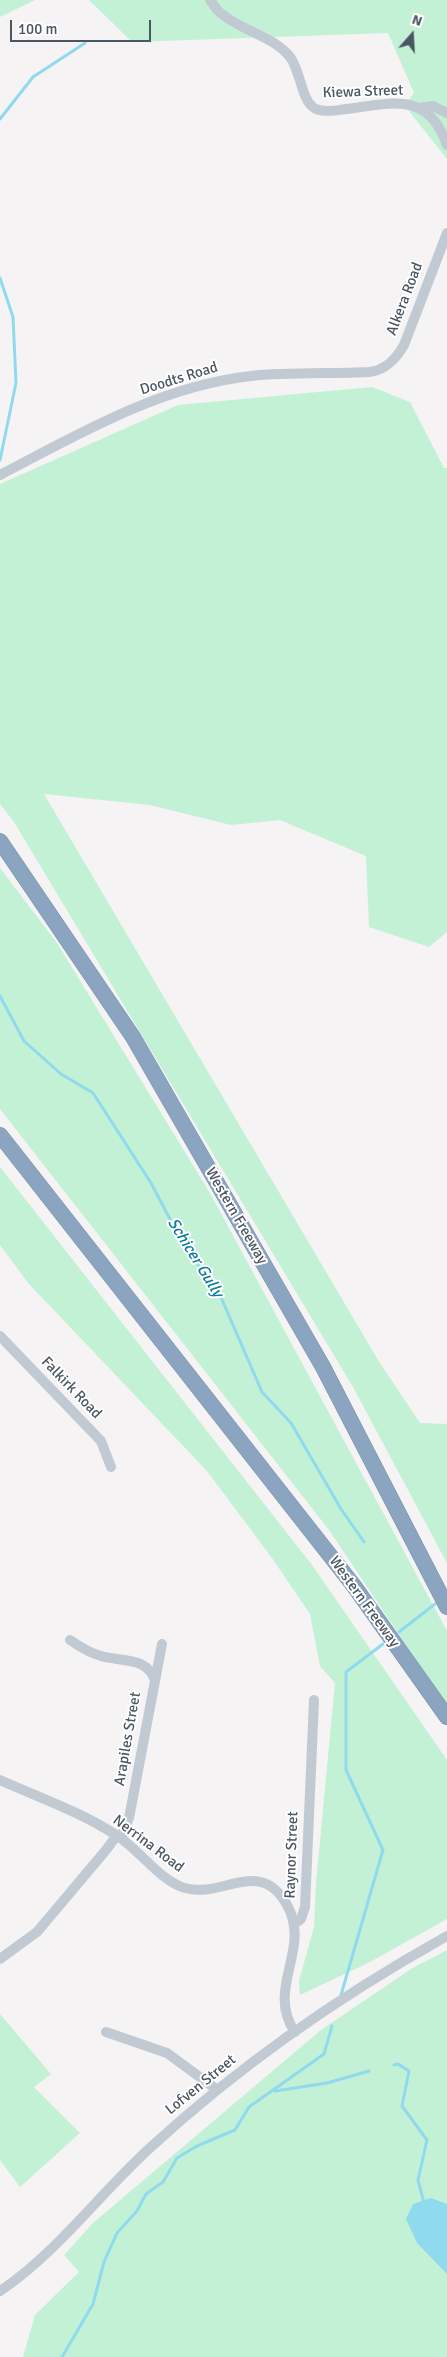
<!DOCTYPE html>
<style>
body{margin:0}
#map{position:relative;width:447px;height:2357px;overflow:hidden;background:#f5f3f3;font-family:Signika,sans-serif}
canvas{display:block}
.north{position:absolute;left:387px;top:10px;width:50px;height:50px;-webkit-text-stroke:4px #fff;paint-order:stroke;rotate:19deg;font-size:14px;font-weight:700;line-height:20px;text-align:center;color:#4a5661}
.north::after{content:'';display:block;margin:auto;width:18px;height:22px;background:#4a5661;clip-path:polygon(50% 0,100% 100%,50% 72%,0 100%)}
.scale{position:absolute;left:10px;top:20px;width:141px;height:22px;box-sizing:border-box;border:2px solid #4a5661;border-top:0;padding-left:6px;font-size:15px;line-height:18px;white-space:nowrap;color:#4a5661;-webkit-text-stroke:4px #fff;paint-order:stroke}
</style>
<div id="map">
<canvas width="447" height="2357"></canvas>
<div class="north">N</div>
<div class="scale">100 m</div>
</div>
<script>
const ctx = document.querySelector('canvas').getContext('2d');
ctx.lineJoin = 'round';
function paint(path, color) {
  ctx.fillStyle = color;
  ctx.fill(path, 'evenodd');
}
function stroke(path, color, width, dash) {
  ctx.strokeStyle = color;
  ctx.lineWidth = width;
  ctx.lineCap = dash ? 'butt' : 'round';
  ctx.setLineDash(dash || []);
  ctx.stroke(path);
}
function drawText(font, color, halo, rows, align = 'center') {
  ctx.font = font + ' Signika,sans-serif';
  ctx.lineWidth = 4;
  ctx.setLineDash([]);
  ctx.textBaseline = 'middle';
  ctx.strokeStyle = halo;
  ctx.fillStyle = color;
  for (const [text, x, y, turn = 0] of rows) {
    ctx.save();
    ctx.translate(x, y);
    ctx.rotate((+turn || 0) * Math.PI / 180);
    ctx.textAlign = isNaN(turn) ? turn : align;
    if (halo) ctx.strokeText(text, 0, 0);
    ctx.fillText(text, 0, 0);
    ctx.restore();
  }
}
paint(new Path2D(`
 M 0,0 L 35,0 L 0,17 Z
 M 89,0 L 447,0 L 447,159 L 405,106 L 414,93 L 388,33 L 132,42 Z
 M 372,387 L 410,402 L 444,468 L 447,468 L 447,932 L 429,947 L 369,927 L 366,856 L 280,820 L 231,825 L 150,805 L 44,794 L 378,1360 L 420,1423 L 447,1424 L 447,1563 L 353,1387 L 14,822 L 0,804 L 0,484 L 178,405 Z
 M 0,868 L 57,943 L 210,1193 L 447,1631 L 447,1706 L 329,1530 L 0,1109 Z
 M 0,1167 L 312,1565 L 447,1760 L 447,1919 L 370,1962 L 300,1995 L 299,1981 L 314,1927 L 316,1883 L 335,1683 L 320,1666 L 310,1614 L 272,1558 L 207,1471 L 29,1284 L 0,1245 Z
 M 447,1950 L 447,2357 L 23,2357 L 35,2315 L 79,2272 L 64,2255 L 93,2223 L 321,2030 L 411,1969 Z
 M 0,2014 L 51,2074 L 34,2087 L 80,2133 L 20,2187 L 0,2160 Z`), '#c3f1d5');
paint(new Path2D(`
 M 431,2198 L 447,2204 L 447,2274 L 417,2243 L 406,2219 L 413,2204 Z`), '#90daee');
stroke(new Path2D(`
 M 0,119 L 33,77 L 85,43
 M 0,278 L 13,317 L 16,383 L 0,460
 M 0,996 L 24,1041 L 61,1074 L 93,1093 L 151,1183 L 181,1240 L 220,1295 L 262,1392 L 291,1423 L 341,1509 L 364,1542
 M 399,1632 L 435,1604
 M 341,1995 L 383,1850 L 346,1770 L 346,1672 L 383,1644
 M 394,2065 L 398,2064 L 409,2071 L 402,2106 L 427,2140 L 418,2180 L 424,2203
 M 275,2091 L 327,2083 L 369,2071
 M 62,2357 L 93,2304 L 104,2262 L 117,2233 L 137,2211 L 146,2194 L 163,2182 L 177,2158 L 197,2146 L 235,2130 L 249,2107 L 324,2054 L 332,2026`), '#90daee', 3);
const highway = new Path2D(`
 M 0,841 L 133,1037 L 323,1367 L 447,1607
 M 0,1135 L 354,1586 L 447,1717`);
stroke(highway, '#7690ad', 16);
stroke(new Path2D(`
 M 210,0 C 214,5 217,11 222,14 C 242,31 273,36 290,57 C 301,71 301,102 316,109 C 325,113 338,110 346,109 C 393,103 428,91 447,145
 M 420,108 L 433,106 L 447,113
 M 0,475 C 79,434 160,386 251,376 C 290,372 330,374 369,372 C 386,370 396,359 404,345 L 447,233
 M 0,1336 L 101,1441 L 111,1467
 M 70,1640 C 80,1647 90,1653 101,1656 C 121,1662 146,1656 155,1680
 M 0,1780 C 38,1797 81,1812 116,1835 C 139,1849 160,1881 185,1888 C 223,1899 260,1856 287,1905 C 312,1949 265,1989 295,2032
 M 121,1838 L 129,1818 L 162,1644
 M 295,1923 L 301,1919 L 305,1907 L 314,1700
 M 0,1959 L 37,1932 L 106,1850 L 117,1835
 M 106,2032 L 167,2053 L 216,2089
 M 0,2291 C 56,2254 101,2192 151,2147 C 240,2065 341,1995 447,1936`), '#c1cad2', 10);
stroke(highway, '#8ba5c1', 15);
drawText('15px', '#4a5661', '#fff', [
 ["Kiewa Street",363,92,-2],
 ["Alkera Road",405,299,-69],
 ["Doodts Road",179,379,-17],
 ["Western Freeway",236,1216,60],
 ["Falkirk Road",71,1388,46],
 ["Western Freeway",364,1602,54],
 ["Arapiles Street",128,1739,-80],
 ["Nerrina Road",148,1844,37],
 ["Raynor Street",292,1855,-88],
 ["Lofven Street",201,2085,-39]
]);
drawText('italic 16px', '#0c7c9b', '#fff', [
 ["Schicer Gully",195,1258,58]
]);
</script>
